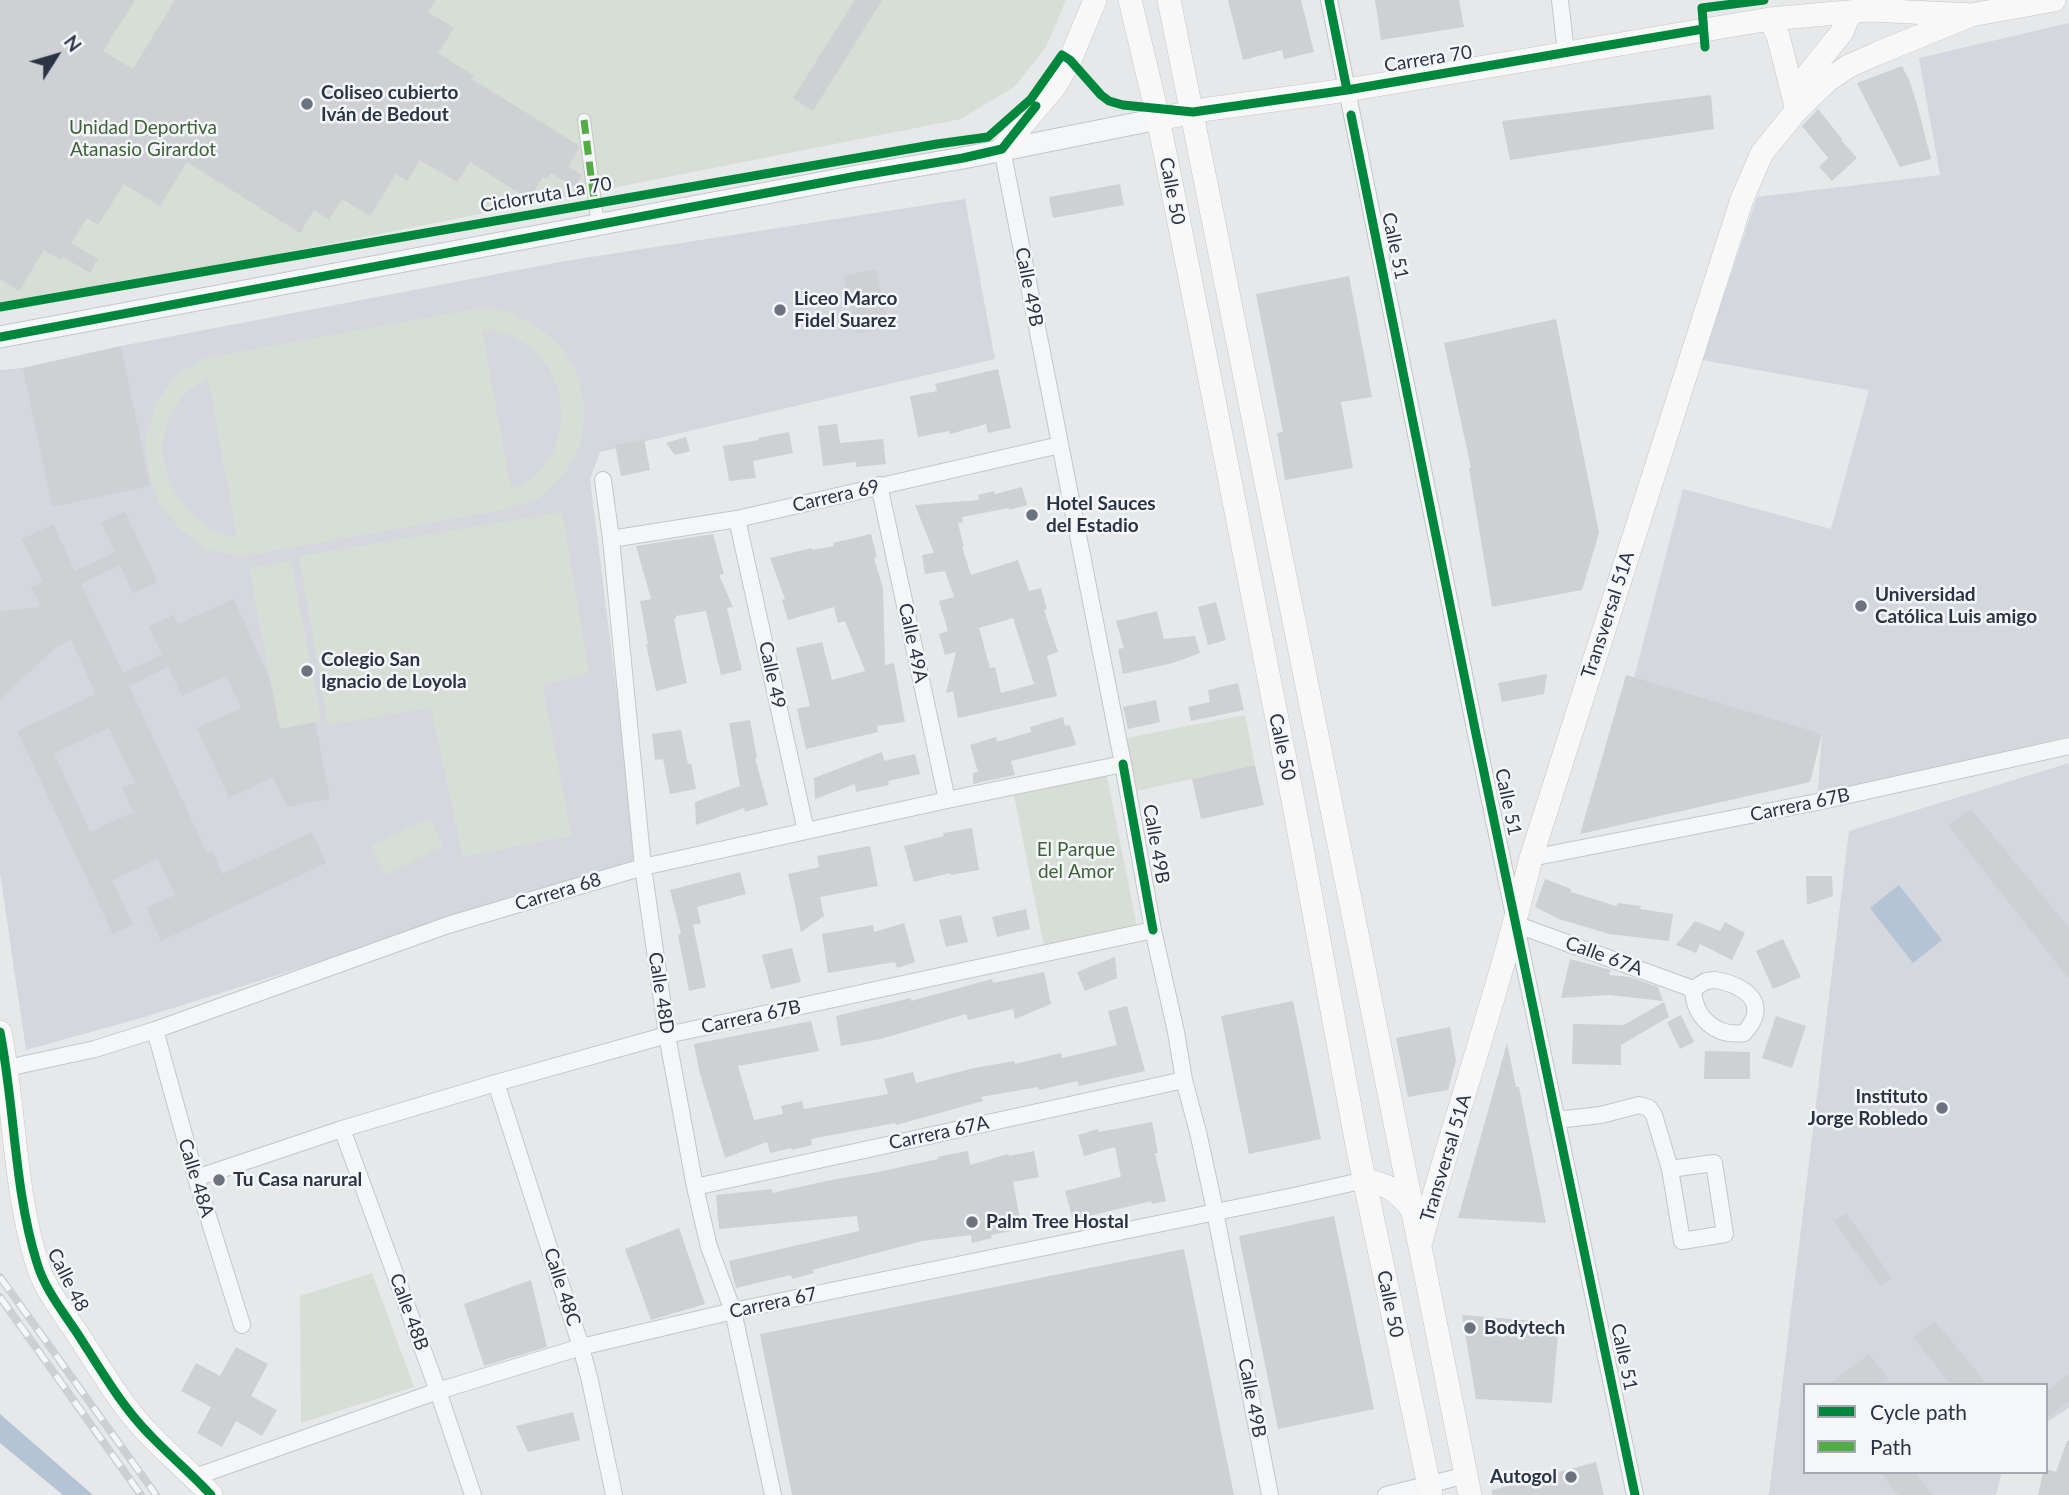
<!DOCTYPE html>
<meta charset="utf-8">
<style>
body{margin:0}
#map{position:relative;width:2069px;height:1495px;overflow:hidden;background:#e6e8ea;font-family:Lato,sans-serif}
canvas{display:block}
.legend{position:absolute;left:1803px;top:1383px;width:245px;height:91px;box-sizing:border-box;background:#f4f6f9;border:2px solid #a4a8b1;margin:0;padding:9px 12px;list-style:none;font-size:21px;color:#2b3445}
.legend li{display:flex;align-items:center;gap:14px;height:35px}
.legend b{width:35px;border:2px solid #a4a8b1}
.north{position:absolute;left:21px;top:21px;width:70px;height:70px;-webkit-text-stroke:5px #f4f6f9;paint-order:stroke;rotate:53deg;font-size:19px;font-weight:700;line-height:28px;text-align:center;color:#2b3445}
.north::after{content:'';display:block;margin:auto;width:24px;height:32px;background:#2b3445;clip-path:polygon(50% 0,100% 100%,50% 72%,0 100%)}
</style>
<div id="map">
<canvas width="2069" height="1495"></canvas>
<ul class="legend">
<li><b style="height:9px;background:#00873e"></b>Cycle path</li>
<li><b style="height:9px;background:#54ac47"></b>Path</li>
</ul>
<div class="north">N</div>
</div>
<script>
const ctx = document.querySelector('canvas').getContext('2d');
ctx.lineJoin = 'round';
function paint(path, color) {
  ctx.fillStyle = color;
  ctx.fill(path, 'evenodd');
}
function stroke(path, color, width, dash) {
  ctx.strokeStyle = color;
  ctx.lineWidth = width;
  ctx.lineCap = dash ? 'butt' : 'round';
  ctx.setLineDash(dash || []);
  ctx.stroke(path);
}
function drawText(font, color, halo, rows, align = 'center') {
  ctx.font = font + ' Lato,sans-serif';
  ctx.lineWidth = 5;
  ctx.setLineDash([]);
  ctx.textBaseline = 'middle';
  ctx.strokeStyle = halo;
  ctx.fillStyle = color;
  for (const [text, x, y, turn = 0] of rows) {
    ctx.save();
    ctx.translate(x, y);
    ctx.rotate((+turn || 0) * Math.PI / 180);
    ctx.textAlign = isNaN(turn) ? turn : align;
    if (halo) ctx.strokeText(text, 0, 0);
    ctx.fillText(text, 0, 0);
    ctx.restore();
  }
}
paint(new Path2D(`
 M 2069,23 L 2069,736 L 1817,802 L 1822,734 L 1633,682 L 1683,489 L 1831,529 L 1869,390 L 1702,360 L 1757,197 L 1940,175 L 1919,58 Z
 M 965,199 L 995,359 L 600,452 L 590,479 L 638,864 L 480,911 L 148,1016 L 26,1050 L 0,873 L 0,370 L 23,368 L 121,346 L 565,261 Z
 M 2069,763 L 2069,1408 L 2046,1423 L 2046,1385 L 1805,1385 L 1805,1472 L 2003,1472 L 2001,1475 L 1996,1495 L 1768,1495 L 1769,1494 L 1849,831 Z`), '#d4d7dd');
paint(new Path2D(`
 M 0,0 L 1066,0 L 1046,47 L 1015,86 L 961,119 L 0,309 Z
 M 479,308 L 503,309 L 537,326 L 563,348 L 579,378 L 585,412 L 580,445 L 564,475 L 539,498 L 514,508 L 241,557 L 207,550 L 180,529 L 159,503 L 148,471 L 146,437 L 156,403 L 176,375 L 205,358 ZM 482,331 C 493,330 502,332 512,337 C 577,365 579,466 511,489 ZM 208,378 L 237,537 L 236,537 C 228,535 218,533 211,528 C 163,497 144,439 185,394 C 191,387 201,383 208,378 Z
 M 562,512 L 589,673 L 542,685 L 572,836 L 463,857 L 431,708 L 328,725 L 299,556 Z
 M 291,561 L 321,721 L 280,729 L 249,568 Z
 M 1245,715 L 1255,765 L 1137,791 L 1126,738 Z
 M 1107,776 L 1137,927 L 1044,946 L 1014,795 Z
 M 430,818 L 443,847 L 384,875 L 370,846 Z
 M 372,1273 L 414,1387 L 301,1423 L 300,1296 Z`), '#d6ded6');
paint(new Path2D(`
 M 1899,885 L 1942,940 L 1913,963 L 1870,908 Z
 M 0,1414 L 93,1495 L 63,1495 L 0,1443 Z`), '#b4c4d5');
paint(new Path2D(`
 M 0,0 L 135,0 L 103,51 L 133,69 L 175,0 L 436,0 L 428,12 L 454,28 L 438,53 L 474,76 L 472,79 L 578,145 L 579,148 L 568,167 L 582,175 L 574,187 L 551,173 L 547,179 L 543,177 L 529,199 L 470,162 L 457,182 L 420,160 L 407,181 L 396,174 L 370,216 L 342,199 L 329,220 L 314,210 L 300,233 L 187,162 L 160,206 L 124,184 L 98,225 L 87,218 L 71,243 L 98,259 L 90,273 L 63,257 L 61,260 L 44,250 L 19,291 L 0,279 Z
 M 855,0 L 882,0 L 813,111 L 793,98 Z
 M 1228,0 L 1301,0 L 1314,52 L 1284,59 L 1282,50 L 1243,60 Z
 M 1375,0 L 1459,0 L 1464,27 L 1381,40 Z
 M 1902,66 L 1910,82 L 1918,108 L 1931,159 L 1900,167 L 1857,83 Z
 M 1711,95 L 1714,129 L 1510,160 L 1502,121 Z
 M 1818,109 L 1842,139 L 1841,140 L 1857,158 L 1832,181 L 1819,167 L 1828,158 L 1802,126 Z
 M 1120,184 L 1124,205 L 1053,218 L 1049,197 Z
 M 876,269 L 889,327 L 857,334 L 844,276 Z
 M 1349,276 L 1372,397 L 1341,402 L 1353,468 L 1285,480 L 1277,433 L 1283,432 L 1256,294 Z
 M 1556,319 L 1599,533 L 1582,590 L 1492,607 L 1469,468 L 1471,468 L 1444,343 Z
 M 121,346 L 150,486 L 52,507 L 23,368 Z
 M 998,369 L 1011,428 L 988,433 L 986,424 L 950,434 L 949,431 L 918,437 L 910,396 L 937,391 L 935,384 Z
 M 837,424 L 840,443 L 883,439 L 886,464 L 856,467 L 856,462 L 823,466 L 818,426 Z
 M 789,432 L 793,453 L 753,461 L 756,478 L 729,481 L 723,446 L 759,440 L 758,438 Z
 M 686,437 L 690,451 L 675,455 L 666,443 Z
 M 644,439 L 650,470 L 621,476 L 615,445 Z
 M 1022,487 L 1027,505 L 1009,510 L 1009,508 L 962,517 L 963,522 L 958,523 L 964,547 L 962,547 L 971,575 L 1018,560 L 1029,591 L 1041,588 L 1047,609 L 1044,610 L 1058,652 L 1047,656 L 1057,696 L 958,718 L 953,691 L 946,693 L 956,652 L 945,655 L 939,634 L 948,631 L 939,601 L 954,597 L 945,571 L 925,574 L 922,555 L 934,553 L 915,505 L 979,500 L 978,495 L 994,491 L 995,494 ZM 1013,618 L 1034,684 L 1001,693 L 995,667 L 990,668 L 979,628 Z
 M 125,512 L 158,582 L 133,593 L 120,565 L 81,584 L 123,673 L 162,655 L 149,626 L 173,615 L 178,624 L 234,599 L 270,680 L 280,729 L 315,722 L 330,799 L 287,807 L 273,777 L 229,798 L 197,728 L 241,708 L 226,676 L 182,696 L 168,667 L 129,686 L 207,853 L 212,850 L 222,874 L 312,832 L 326,863 L 161,941 L 146,908 L 175,895 L 158,859 L 112,880 L 133,925 L 113,934 L 17,731 L 96,694 L 71,640 L 55,648 L 0,699 L 0,611 L 41,607 L 31,587 L 43,582 L 22,539 L 53,524 L 75,571 L 115,552 L 101,523 ZM 109,728 L 135,783 L 122,788 L 133,812 L 90,832 L 54,753 Z
 M 713,534 L 724,574 L 719,575 L 733,607 L 727,608 L 742,670 L 721,675 L 706,611 L 676,616 L 676,619 L 674,619 L 687,683 L 656,691 L 646,644 L 648,644 L 640,601 L 651,599 L 636,546 Z
 M 871,534 L 877,557 L 874,558 L 883,588 L 885,665 L 894,663 L 905,722 L 877,726 L 878,732 L 806,749 L 797,709 L 810,706 L 796,648 L 822,642 L 832,680 L 865,671 L 845,621 L 838,623 L 834,607 L 788,620 L 782,600 L 785,599 L 770,558 L 812,548 L 812,550 L 834,546 L 833,543 Z
 M 1216,602 L 1226,640 L 1208,645 L 1198,607 Z
 M 1157,611 L 1164,639 L 1195,636 L 1200,653 L 1173,663 L 1123,674 L 1118,649 L 1124,648 L 1116,621 Z
 M 1547,674 L 1544,694 L 1502,702 L 1498,683 Z
 M 1626,675 L 1822,734 L 1810,782 L 1580,834 Z
 M 1238,683 L 1244,710 L 1191,721 L 1188,707 L 1210,702 L 1208,690 Z
 M 1156,700 L 1160,722 L 1128,729 L 1123,707 Z
 M 1063,717 L 1065,726 L 1070,725 L 1076,745 L 1011,761 L 1015,775 L 973,784 L 973,773 L 978,772 L 970,745 L 996,737 L 997,742 L 1031,732 L 1030,727 Z
 M 750,720 L 757,758 L 755,758 L 768,805 L 745,812 L 744,808 L 696,825 L 695,802 L 740,786 L 729,723 Z
 M 681,730 L 688,764 L 691,763 L 696,789 L 670,794 L 663,759 L 655,760 L 652,734 Z
 M 882,752 L 884,761 L 915,754 L 920,774 L 888,781 L 889,785 L 856,792 L 855,784 L 815,799 L 814,778 Z
 M 1255,765 L 1264,805 L 1201,819 L 1192,779 Z
 M 1971,809 L 2069,928 L 2069,979 L 1948,825 Z
 M 972,828 L 979,870 L 951,875 L 950,873 L 914,882 L 904,846 L 944,836 L 943,833 Z
 M 870,846 L 878,886 L 820,897 L 824,916 L 801,932 L 788,874 L 819,867 L 817,856 Z
 M 740,872 L 746,894 L 697,907 L 701,923 L 693,925 L 706,987 L 689,991 L 678,935 L 681,934 L 670,890 Z
 M 1806,876 L 1832,876 L 1833,896 L 1807,905 Z
 M 1545,879 L 1571,889 L 1571,892 L 1616,906 L 1618,903 L 1641,906 L 1640,909 L 1673,914 L 1669,941 L 1609,934 L 1559,919 L 1535,907 Z
 M 1026,909 L 1030,929 L 997,937 L 992,917 Z
 M 961,915 L 968,942 L 946,947 L 939,920 Z
 M 1695,921 L 1720,931 L 1725,922 L 1745,933 L 1732,960 L 1700,944 L 1696,953 L 1676,945 Z
 M 904,923 L 915,962 L 897,968 L 895,962 L 828,973 L 822,934 L 873,925 L 874,932 Z
 M 1783,939 L 1801,977 L 1773,989 L 1756,951 Z
 M 792,948 L 801,982 L 771,989 L 762,955 Z
 M 1115,957 L 1117,978 L 1085,991 L 1077,972 Z
 M 1570,959 L 1611,970 L 1609,975 L 1630,977 L 1658,987 L 1663,1001 L 1609,995 L 1561,998 Z
 M 1044,972 L 1051,1004 L 1015,1019 L 1013,1009 L 968,1020 L 966,1014 L 881,1039 L 841,1046 L 836,1016 L 911,998 L 911,1001 L 992,979 L 993,983 Z
 M 1293,1001 L 1321,1139 L 1249,1154 L 1221,1016 Z
 M 1664,1002 L 1669,1017 L 1621,1045 L 1621,1065 L 1572,1064 L 1573,1024 L 1624,1025 Z
 M 1127,1006 L 1145,1071 L 1079,1086 L 1077,1081 L 1039,1090 L 1038,1087 L 981,1097 L 983,1101 L 896,1125 L 895,1123 L 811,1139 L 812,1145 L 792,1150 L 791,1148 L 770,1153 L 767,1142 L 725,1158 L 700,1074 L 694,1044 L 811,1021 L 819,1051 L 738,1066 L 754,1120 L 783,1114 L 781,1106 L 802,1101 L 804,1109 L 888,1094 L 884,1079 L 913,1072 L 916,1083 L 974,1068 L 1014,1061 L 1015,1064 L 1061,1053 L 1062,1058 L 1117,1045 L 1108,1011 Z
 M 1681,1015 L 1694,1042 L 1680,1049 L 1667,1022 Z
 M 1776,1016 L 1806,1026 L 1792,1068 L 1762,1058 Z
 M 1450,1027 L 1456,1061 L 1448,1090 L 1408,1097 L 1396,1038 Z
 M 1507,1043 L 1516,1087 L 1519,1087 L 1546,1223 L 1458,1218 Z
 M 1705,1051 L 1750,1052 L 1750,1079 L 1704,1079 Z
 M 1152,1122 L 1158,1153 L 1155,1153 L 1166,1201 L 1152,1204 L 1151,1201 L 1073,1220 L 1065,1191 L 1121,1177 L 1115,1147 L 1084,1156 L 1078,1135 L 1098,1129 L 1099,1132 Z
 M 968,1151 L 970,1165 L 1008,1154 L 1009,1156 L 1034,1151 L 1039,1177 L 1013,1182 L 1022,1229 L 991,1235 L 992,1238 L 972,1243 L 971,1235 L 922,1241 L 812,1270 L 814,1273 L 792,1279 L 791,1275 L 736,1288 L 729,1261 L 859,1231 L 857,1216 L 719,1229 L 716,1195 L 772,1189 L 772,1193 L 831,1180 L 878,1172 L 938,1159 L 937,1157 Z
 M 1846,1213 L 1892,1278 L 1880,1286 L 1834,1221 Z
 M 1334,1216 L 1374,1409 L 1278,1429 L 1239,1236 Z
 M 679,1228 L 705,1304 L 651,1320 L 625,1249 Z
 M 1184,1249 L 1234,1495 L 792,1495 L 760,1334 Z
 M 531,1280 L 547,1347 L 484,1366 L 464,1304 Z
 M 1462,1315 L 1559,1323 L 1552,1403 L 1476,1399 Z
 M 1935,1321 L 1988,1385 L 1951,1385 L 1914,1338 Z
 M 236,1347 L 268,1364 L 251,1396 L 277,1410 L 262,1436 L 236,1421 L 222,1447 L 197,1433 L 211,1407 L 181,1391 L 196,1363 L 220,1376 Z
 M 1869,1354 L 1888,1378 L 1879,1385 L 1828,1385 Z
 M 2069,1373 L 2069,1401 L 2046,1419 L 2046,1392 Z
 M 573,1412 L 580,1440 L 528,1452 L 516,1426 Z
 M 2067,1441 L 2069,1441 L 2069,1495 L 2038,1495 L 2043,1472 L 2046,1472 L 2046,1469 L 2056,1472 Z
 M 1596,1462 L 1604,1495 L 1492,1495 L 1492,1490 Z
 M 1880,1472 L 1915,1472 L 1933,1495 L 1898,1495 Z`), '#ced0d3');
const pedestrian = new Path2D(`
 M 584,120 L 598,225`);
const minor = new Path2D(`
 M 1329,0 L 1476,734 L 1635,1495
 M 1560,0 L 1566,53
 M 1002,149 L 1123,764 L 1153,930 L 1176,1032 L 1184,1080 L 1198,1132 L 1213,1201 L 1270,1495
 M 603,480 L 611,539 L 643,867 L 667,1035 L 695,1187 L 709,1247 L 733,1311 L 773,1495
 M 879,485 L 947,800
 M 737,519 L 806,831
 M 611,539 L 737,519 L 1060,445
 M 1531,858 L 1817,802 L 2069,746
 M 1515,924 L 1693,989
 M 1715,980 C 1744,985 1772,1003 1744,1033 C 1716,1037 1694,1018 1693,989 L 1706,981 Z
 M 155,1030 L 196,1178 L 242,1325
 M 7,1068 L 95,1049 L 155,1030 L 448,925 L 643,867 L 947,800 L 1123,764
 M 496,1083 L 581,1347 L 590,1381 L 614,1495
 M 1556,1120 L 1601,1115 L 1639,1105 L 1649,1108 L 1654,1115 L 1670,1169 L 1682,1241 L 1725,1234 L 1714,1163 L 1670,1169
 M 342,1129 L 438,1391 L 473,1495
 M 196,1178 L 342,1129 L 496,1083 L 667,1035 L 1153,930
 M 695,1187 L 1184,1080
 M 195,1477 L 438,1391 L 581,1347 L 733,1311 L 1294,1196 L 1365,1180
 M 1386,1495 L 1467,1475`);
const tertiary = new Path2D(`
 M 0,337 L 857,176 L 963,158 L 1158,119`);
const secondary = new Path2D(`
 M 1130,0 L 1156,109 L 1177,212 L 1293,800 L 1357,1145 L 1431,1495
 M 1169,0 L 1470,1495
 M 1770,19 L 1778,36 L 1797,110
 M 1797,110 L 1802,88 L 1809,73 L 1842,32 L 1850,12
 M 1158,119 L 1209,109 L 1347,90 L 1770,19 L 1870,10 L 1971,15 L 2054,0
 M 1002,149 L 1056,85 L 1070,60 L 1095,0
 M 0,1032 C 15,1108 14,1190 37,1263 C 45,1290 64,1313 79,1336 C 101,1370 122,1407 150,1435 C 170,1456 192,1474 211,1495
 M 1365,1180 C 1388,1185 1396,1189 1411,1208
 M 1421,1241 C 1456,1113 1500,987 1531,858 L 1742,199 L 1762,153 L 1797,110 L 1828,80 L 1849,66 L 1876,54 L 1971,15`);
stroke(pedestrian, '#c4c6c8', 14);
stroke(minor, '#c4c6c8', 18);
stroke(tertiary, '#c4c6c8', 23);
stroke(secondary, '#c4c6c8', 24);
stroke(pedestrian, '#f5f6f7', 12);
stroke(minor, '#f5f6f7', 16);
stroke(tertiary, '#f5f6f7', 21);
stroke(secondary, '#f8f8f8', 23);
const rail = new Path2D(`
 M 0,1277 L 156,1495
 M 0,1297 L 141,1495`);
stroke(rail, '#cecfd2', 8);
stroke(rail, '#f4f6f9', 5, [16]);
stroke(new Path2D(`
 M 584,120 L 595,208`), '#54ac47', 7, [14, 7]);
stroke(new Path2D(`
 M 1329,0 L 1347,90
 M 1705,47 L 1702,8 L 1764,0
 M 1351,115 L 1476,734 L 1635,1495
 M 0,307 L 937,144 L 988,137 L 1031,99 L 1062,55 L 1070,60 L 1101,95 L 1109,101 L 1123,105 L 1193,112 L 1347,90 L 1703,29
 M 0,337 L 857,176 L 963,158 L 1002,149 L 1036,106
 M 1123,764 L 1153,930
 M 0,1032 C 15,1108 14,1190 37,1263 C 45,1290 64,1313 79,1336 C 101,1370 122,1407 150,1435 C 170,1456 192,1474 211,1495`), '#00873e', 9);
for (const [x, y, r, color] of [
 [307,104,7,"#6c737f"],
 [780,310,7,"#6c737f"],
 [1032,515,7,"#6c737f"],
 [1861,606,7,"#6c737f"],
 [307,671,7,"#6c737f"],
 [1942,1108,7,"#6c737f"],
 [219,1180,7,"#6c737f"],
 [972,1222,7,"#6c737f"],
 [1470,1328,7,"#6c737f"],
 [1571,1477,7,"#6c737f"]
]) {
  const dot = new Path2D();
  dot.arc(x, y, r, 0, 2 * Math.PI);
  ctx.fillStyle = color;
  ctx.fill(dot);
  stroke(dot, '#f4f6f9', 2.5);
}
drawText('19px', '#2b3445', '#f4f6f9', [
 ["Carrera 70",1428,59,-9],
 ["Calle 50",1172,191,79],
 ["Ciclorruta La 70",546,195,-10],
 ["Calle 51",1395,246,78],
 ["Calle 49B",1029,287,79],
 ["Carrera 69",836,496,-13],
 ["Transversal 51A",1608,615,-72],
 ["Calle 49A",913,643,78],
 ["Calle 49",772,675,78],
 ["Calle 50",1282,747,78],
 ["Calle 51",1508,802,78],
 ["Carrera 67B",1800,805,-12],
 ["Calle 49B",1156,844,80],
 ["Carrera 68",558,892,-17],
 ["Calle 67A",1604,956,20],
 ["Calle 48D",661,993,81],
 ["Carrera 67B",751,1017,-12],
 ["Carrera 67A",939,1133,-12],
 ["Transversal 51A",1446,1158,-73],
 ["Calle 48A",196,1178,73],
 ["Calle 48",68,1280,63],
 ["Calle 48C",562,1287,72],
 ["Carrera 67",773,1303,-12],
 ["Calle 50",1390,1304,78],
 ["Calle 48B",409,1312,70],
 ["Calle 51",1624,1357,78],
 ["Calle 49B",1252,1398,79]
]);
drawText('bold 19px', '#2b3445', '#f4f6f9', [
 ["Coliseo cubierto",321,93],
 ["Iván de Bedout",321,115],
 ["Liceo Marco",794,299],
 ["Fidel Suarez",794,321],
 ["Hotel Sauces",1046,504],
 ["del Estadio",1046,526],
 ["Universidad",1875,595],
 ["Católica Luis amigo",1875,617],
 ["Colegio San",321,660],
 ["Ignacio de Loyola",321,682],
 ["Instituto",1928,1097,"right"],
 ["Jorge Robledo",1928,1119,"right"],
 ["Tu Casa narural",233,1180],
 ["Palm Tree Hostal",986,1222],
 ["Bodytech",1484,1328],
 ["Autogol",1557,1477,"right"]
], 'left');
drawText('19px', '#3f6138', '#f4f6f9', [
 ["Unidad Deportiva",143,128],
 ["Atanasio Girardot",143,150],
 ["El Parque",1076,850],
 ["del Amor",1076,872]
]);
</script>
